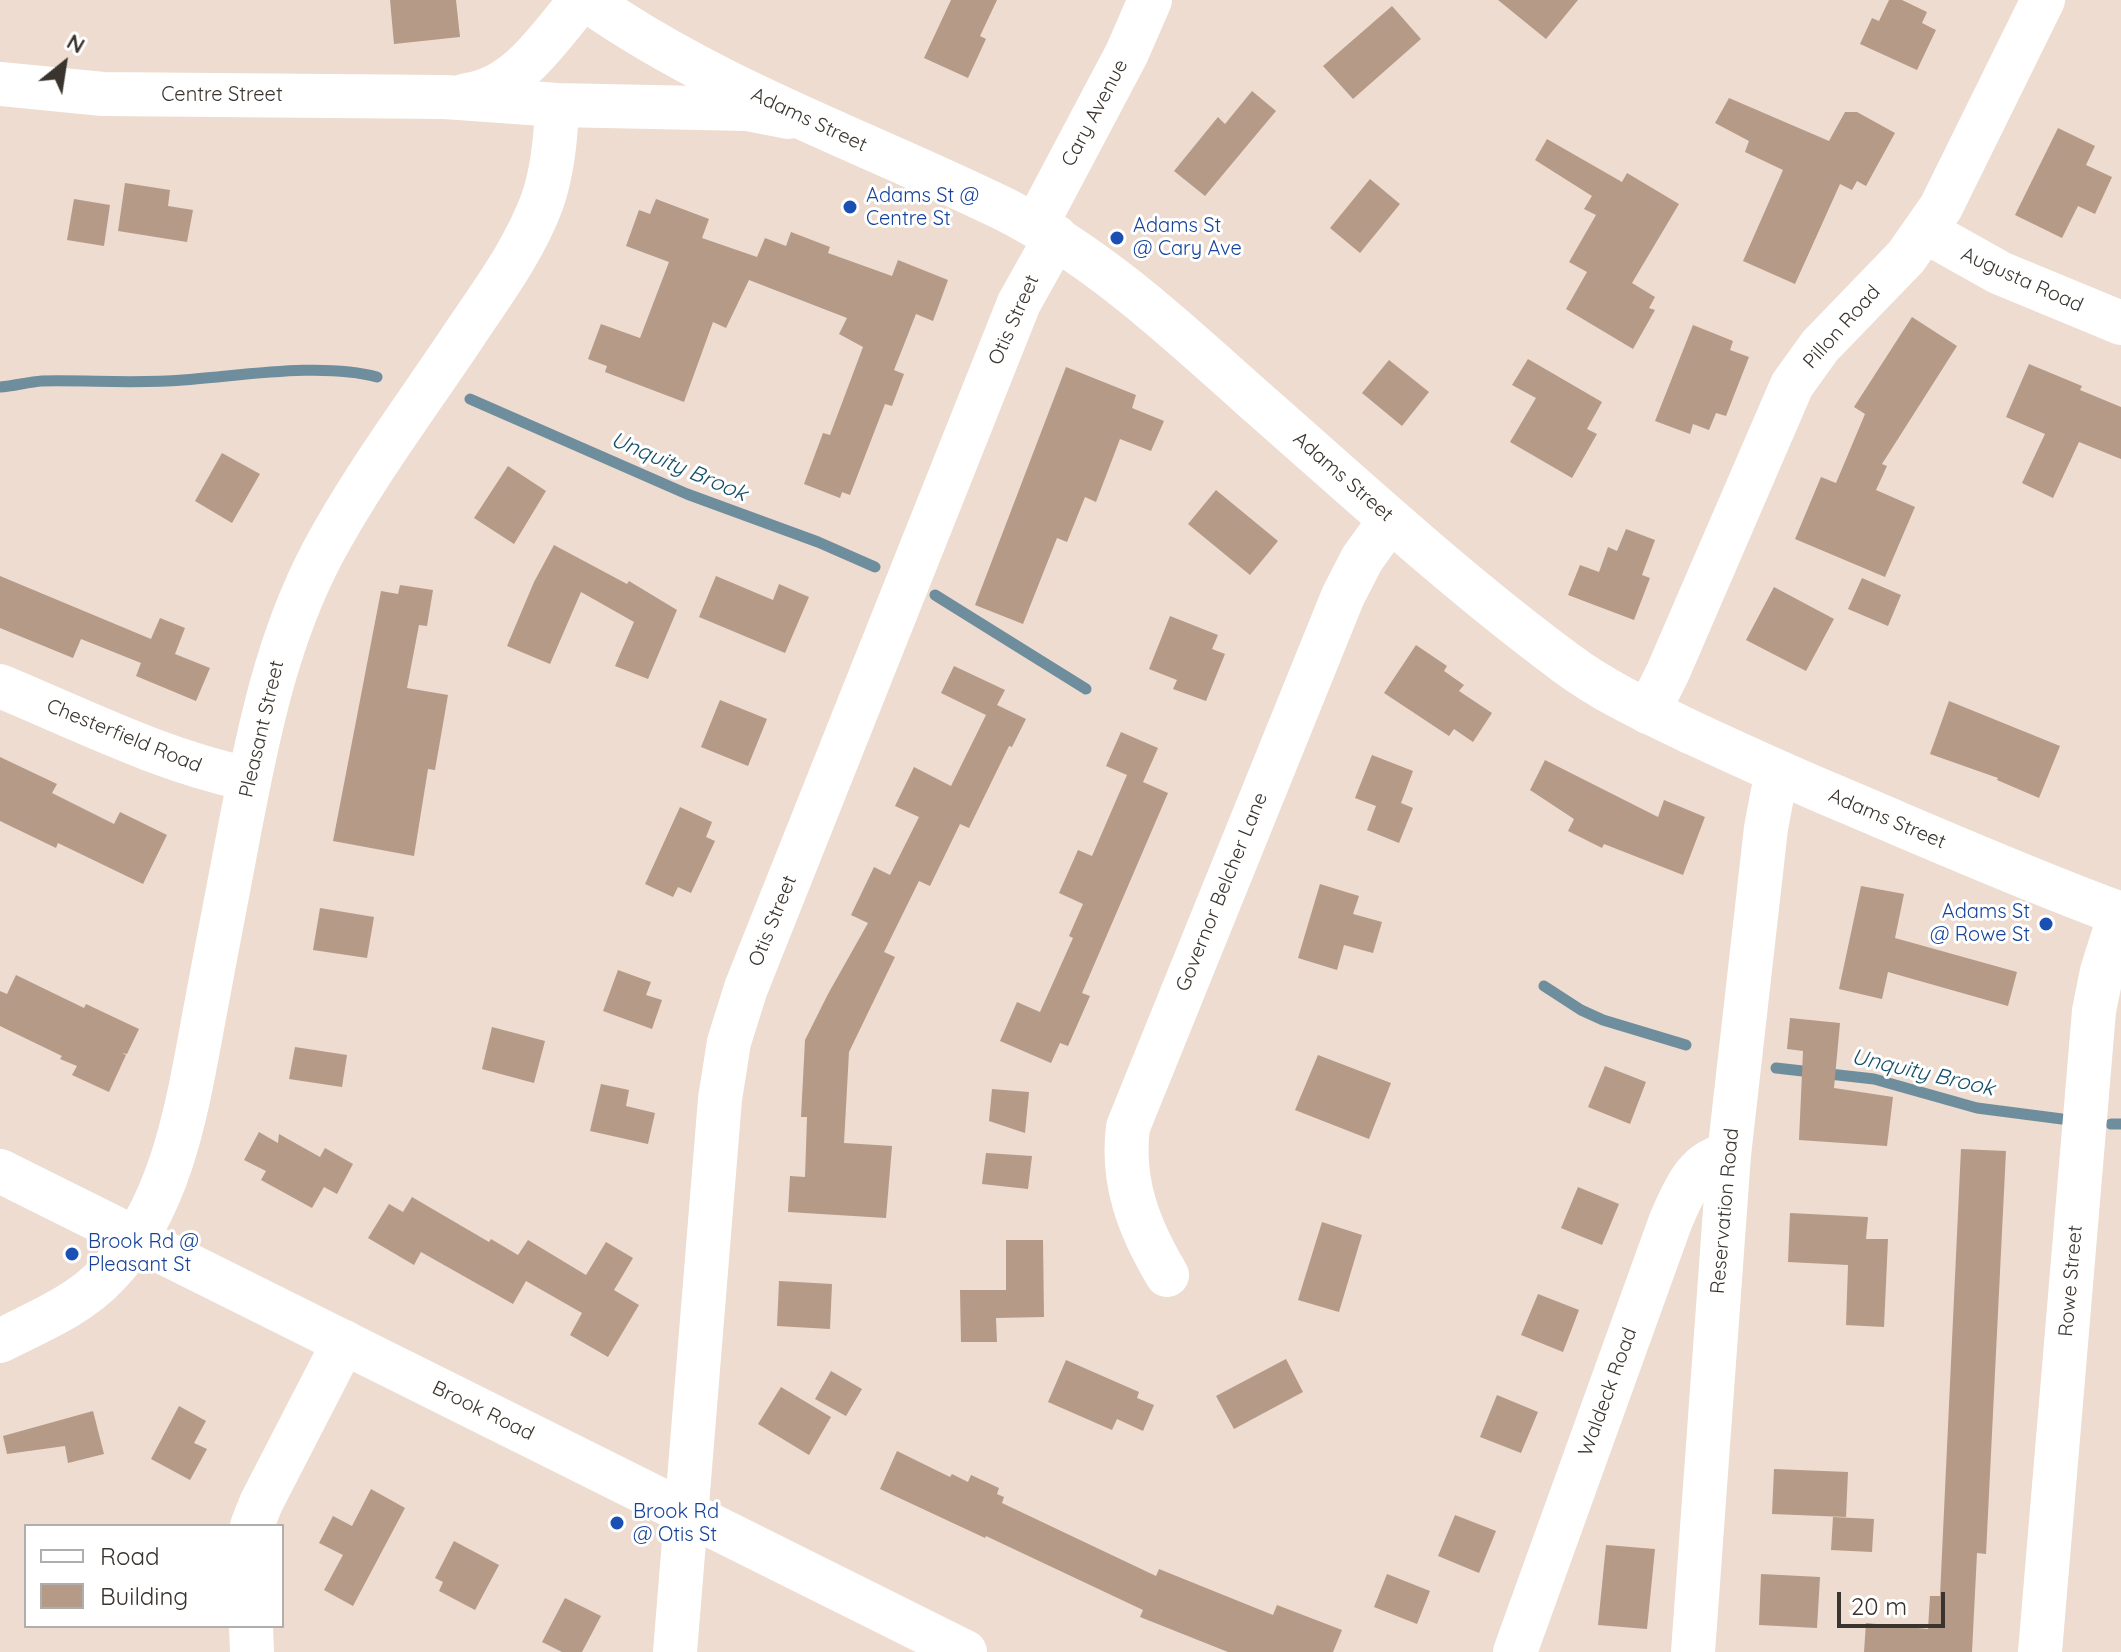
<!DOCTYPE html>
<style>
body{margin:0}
#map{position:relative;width:2121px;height:1652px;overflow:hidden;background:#eddccf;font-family:Quicksand,sans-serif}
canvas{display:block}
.legend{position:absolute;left:24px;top:1524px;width:260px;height:104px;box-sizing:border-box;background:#fff;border:2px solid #b0aeab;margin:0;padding:10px 14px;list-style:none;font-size:24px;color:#3a342e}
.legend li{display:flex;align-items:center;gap:16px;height:40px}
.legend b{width:40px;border:2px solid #b0aeab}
.north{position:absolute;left:24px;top:24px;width:80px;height:80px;-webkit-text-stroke:6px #fff;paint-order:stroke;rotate:30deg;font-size:22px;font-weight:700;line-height:32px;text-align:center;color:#3a342e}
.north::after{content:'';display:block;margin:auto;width:28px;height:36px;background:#3a342e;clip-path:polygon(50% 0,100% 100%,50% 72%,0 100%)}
.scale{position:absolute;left:1837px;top:1592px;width:108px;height:36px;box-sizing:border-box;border:4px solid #3a342e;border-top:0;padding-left:10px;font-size:24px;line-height:28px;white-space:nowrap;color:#3a342e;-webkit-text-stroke:6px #fff;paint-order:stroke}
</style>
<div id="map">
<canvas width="2121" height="1652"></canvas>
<ul class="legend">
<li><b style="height:10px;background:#fff"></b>Road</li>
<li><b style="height:22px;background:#b59a87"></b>Building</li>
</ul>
<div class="north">N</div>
<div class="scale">20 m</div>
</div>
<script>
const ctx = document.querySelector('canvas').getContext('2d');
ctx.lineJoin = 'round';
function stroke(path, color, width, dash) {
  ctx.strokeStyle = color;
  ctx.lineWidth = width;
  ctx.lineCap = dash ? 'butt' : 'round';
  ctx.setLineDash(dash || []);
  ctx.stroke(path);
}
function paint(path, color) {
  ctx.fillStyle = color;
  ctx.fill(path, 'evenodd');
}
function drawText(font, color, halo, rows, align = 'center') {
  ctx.font = font + ' Quicksand,sans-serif';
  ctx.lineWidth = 6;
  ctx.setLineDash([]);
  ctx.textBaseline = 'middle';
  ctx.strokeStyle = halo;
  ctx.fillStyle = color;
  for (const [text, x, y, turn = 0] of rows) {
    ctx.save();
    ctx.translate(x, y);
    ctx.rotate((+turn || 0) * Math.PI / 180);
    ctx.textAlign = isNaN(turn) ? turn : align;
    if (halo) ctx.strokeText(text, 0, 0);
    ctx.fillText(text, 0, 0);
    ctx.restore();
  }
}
stroke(new Path2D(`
 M 0,387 C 14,386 28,382 42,381 C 89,380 136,384 183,380 C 240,376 322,362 377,377
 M 470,399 L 687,494 L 818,542 L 875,567
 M 935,595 L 1086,689
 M 1544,986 L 1581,1010 L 1603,1020 L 1686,1045
 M 1776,1068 L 1874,1079 L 1977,1108 L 2062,1119
 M 2111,1124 L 2121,1124`), '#6e8d9d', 11);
paint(new Path2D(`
 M 390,0 L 456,0 L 460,37 L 394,44 Z
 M 951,0 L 997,0 L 980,36 L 986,39 L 968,78 L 924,58 Z
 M 1498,0 L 1578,0 L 1546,39 Z
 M 1889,0 L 1902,0 L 1927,12 L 1922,23 L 1936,30 L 1917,70 L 1860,44 L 1872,18 L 1879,21 Z
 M 1392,6 L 1421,39 L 1353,99 L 1323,66 Z
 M 1252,91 L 1276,111 L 1205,196 L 1174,171 L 1218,117 L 1225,124 Z
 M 1729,98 L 1829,141 L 1845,112 L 1857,112 L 1895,133 L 1866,186 L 1857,181 L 1852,190 L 1840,184 L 1795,284 L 1743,261 L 1783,170 L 1745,152 L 1749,141 L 1715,123 Z
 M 2058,128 L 2095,146 L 2086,165 L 2112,177 L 2095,214 L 2078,206 L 2062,238 L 2015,215 Z
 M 1547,139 L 1622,182 L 1627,173 L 1679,204 L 1632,283 L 1655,297 L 1649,308 L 1655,310 L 1633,349 L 1566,309 L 1587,272 L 1569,262 L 1596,215 L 1584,209 L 1592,196 L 1535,160 Z
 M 1370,179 L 1400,204 L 1360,253 L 1330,228 Z
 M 125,183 L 170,190 L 168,206 L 193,210 L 187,242 L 118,231 Z
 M 74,199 L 110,205 L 104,246 L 67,240 Z
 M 656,199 L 709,219 L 702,238 L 757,257 L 765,238 L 786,246 L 791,232 L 830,247 L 828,253 L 892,276 L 898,260 L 948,280 L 933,321 L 916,314 L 894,370 L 904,374 L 892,406 L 885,404 L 850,495 L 842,492 L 840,498 L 804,484 L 823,433 L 830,435 L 863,347 L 839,334 L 847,318 L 749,280 L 726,328 L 713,322 L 684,402 L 605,372 L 607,366 L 588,359 L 601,324 L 640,338 L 669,262 L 626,246 L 639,210 L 650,214 Z
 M 1912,317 L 1957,346 L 1882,464 L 1887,466 L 1876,490 L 1915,507 L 1885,577 L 1795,539 L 1821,477 L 1836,483 L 1865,414 L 1854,407 Z
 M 1693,325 L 1733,341 L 1730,350 L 1749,357 L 1726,416 L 1716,413 L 1709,430 L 1693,424 L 1690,434 L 1655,421 Z
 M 1528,359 L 1602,402 L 1587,429 L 1597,434 L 1572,478 L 1510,442 L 1536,398 L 1512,385 Z
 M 1389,360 L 1429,392 L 1402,426 L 1362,393 Z
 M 2029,364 L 2082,386 L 2080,390 L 2121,407 L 2121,459 L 2079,442 L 2053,498 L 2022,483 L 2045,434 L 2006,417 Z
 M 1066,367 L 1136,395 L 1132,408 L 1164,421 L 1151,451 L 1120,439 L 1096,502 L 1085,497 L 1067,542 L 1057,538 L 1023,624 L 975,605 Z
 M 222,453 L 260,474 L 232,523 L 195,501 Z
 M 508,466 L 546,491 L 514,544 L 474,518 Z
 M 1216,490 L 1278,541 L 1250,575 L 1188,524 Z
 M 1626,529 L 1655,540 L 1642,575 L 1650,578 L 1634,620 L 1568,595 L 1580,565 L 1599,572 L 1608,547 L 1617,551 Z
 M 554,545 L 627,584 L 629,581 L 677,610 L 648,679 L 615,666 L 634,622 L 581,592 L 550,664 L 507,646 L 534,582 Z
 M 0,576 L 151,639 L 160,618 L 185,628 L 175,654 L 210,668 L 196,701 L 136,676 L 141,663 L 81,639 L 73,658 L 0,628 Z
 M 716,576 L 773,600 L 779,584 L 809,597 L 785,653 L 699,617 Z
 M 1862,578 L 1901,595 L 1888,626 L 1848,609 Z
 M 400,585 L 433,590 L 427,626 L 419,625 L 407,688 L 448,695 L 435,770 L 428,769 L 414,856 L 333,841 L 381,591 L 398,594 Z
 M 1774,587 L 1834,619 L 1806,671 L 1746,640 Z
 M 1170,616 L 1218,635 L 1212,649 L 1225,654 L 1206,701 L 1173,689 L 1177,680 L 1149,669 Z
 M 1416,645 L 1447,666 L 1444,671 L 1464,685 L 1459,691 L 1492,713 L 1473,742 L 1454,729 L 1449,736 L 1384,693 Z
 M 954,666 L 1005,690 L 997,705 L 1026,719 L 1012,747 L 1009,746 L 969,828 L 960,824 L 930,886 L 919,881 L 884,952 L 895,957 L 849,1052 L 844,1143 L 892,1146 L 886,1218 L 788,1212 L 790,1176 L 805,1177 L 807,1117 L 801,1117 L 805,1040 L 828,994 L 868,923 L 851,915 L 874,867 L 890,875 L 919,817 L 895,806 L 914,767 L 951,786 L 986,715 L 941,693 Z
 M 720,700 L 767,719 L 748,766 L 701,747 Z
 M 1949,701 L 2060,746 L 2039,798 L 1997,780 L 1998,778 L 1930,754 Z
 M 1121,732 L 1158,748 L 1143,782 L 1168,793 L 1082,993 L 1090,996 L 1068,1046 L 1060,1043 L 1051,1063 L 1000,1041 L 1017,1002 L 1040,1012 L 1073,938 L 1069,936 L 1083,904 L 1059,893 L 1078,850 L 1092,856 L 1127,775 L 1106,766 Z
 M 1372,755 L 1413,771 L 1401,803 L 1413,808 L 1399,843 L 1367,830 L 1376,806 L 1355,798 Z
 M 0,757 L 57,784 L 52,793 L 114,824 L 120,812 L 167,835 L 143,884 L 58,843 L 56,848 L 0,821 Z
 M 1545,760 L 1658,817 L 1664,800 L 1705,817 L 1683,875 L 1604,844 L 1602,848 L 1568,831 L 1574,819 L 1530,790 Z
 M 680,807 L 712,822 L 706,837 L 715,841 L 691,893 L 678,887 L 673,897 L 645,884 Z
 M 1320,884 L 1359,896 L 1353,914 L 1382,922 L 1373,953 L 1344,945 L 1337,970 L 1298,958 Z
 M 1861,886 L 1904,894 L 1895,938 L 2017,972 L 2008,1006 L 1888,972 L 1882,999 L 1839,989 Z
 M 320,908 L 374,917 L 367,958 L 313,950 Z
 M 618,970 L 651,982 L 646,995 L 662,1000 L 652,1029 L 603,1011 Z
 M 16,975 L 84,1008 L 86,1004 L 139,1029 L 127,1054 L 122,1053 L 126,1055 L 109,1092 L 72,1075 L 77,1066 L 60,1059 L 62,1056 L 0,1026 L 0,991 L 7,994 Z
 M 1790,1018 L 1840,1023 L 1834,1088 L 1893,1097 L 1887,1146 L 1799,1140 L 1803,1051 L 1787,1049 Z
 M 492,1027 L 545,1041 L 534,1083 L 482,1069 Z
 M 295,1047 L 347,1055 L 342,1087 L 289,1079 Z
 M 1318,1055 L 1391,1083 L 1369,1139 L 1295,1110 Z
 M 1605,1066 L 1646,1082 L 1630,1124 L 1588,1107 Z
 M 601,1084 L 629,1090 L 626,1106 L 655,1113 L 648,1144 L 590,1131 Z
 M 992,1089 L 1029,1092 L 1025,1133 L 989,1121 Z
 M 259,1132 L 278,1143 L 279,1134 L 320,1157 L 325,1148 L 353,1164 L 337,1194 L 324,1187 L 312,1208 L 261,1180 L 266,1171 L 244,1160 Z
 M 1961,1149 L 2006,1151 L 1986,1554 L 1977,1553 L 1972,1652 L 1864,1652 L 1866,1623 L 1928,1629 L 1930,1596 L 1940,1596 Z
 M 986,1153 L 1032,1156 L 1028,1189 L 982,1184 Z
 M 1578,1187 L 1619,1204 L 1602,1245 L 1561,1228 Z
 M 412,1197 L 489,1242 L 491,1239 L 518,1255 L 528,1240 L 586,1275 L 606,1242 L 633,1258 L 614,1290 L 639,1305 L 608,1357 L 570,1335 L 582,1313 L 526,1281 L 513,1304 L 421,1252 L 414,1265 L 368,1238 L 389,1204 L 403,1212 Z
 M 1790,1213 L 1868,1217 L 1866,1239 L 1888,1239 L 1884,1327 L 1846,1325 L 1848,1265 L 1788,1262 Z
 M 1322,1222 L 1362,1235 L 1339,1312 L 1298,1300 Z
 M 1006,1240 L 1043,1240 L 1044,1317 L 996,1318 L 997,1342 L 961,1342 L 960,1290 L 1006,1290 Z
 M 779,1281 L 832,1284 L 830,1329 L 777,1326 Z
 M 1538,1294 L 1579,1310 L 1563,1352 L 1521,1335 Z
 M 1286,1359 L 1303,1392 L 1234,1429 L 1216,1396 Z
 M 1066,1360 L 1139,1392 L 1137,1398 L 1154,1405 L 1143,1431 L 1117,1419 L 1112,1430 L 1048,1402 Z
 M 831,1371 L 862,1389 L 846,1416 L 815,1399 Z
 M 781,1387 L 831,1417 L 809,1455 L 758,1424 Z
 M 1497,1395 L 1538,1412 L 1521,1453 L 1480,1437 Z
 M 179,1406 L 206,1421 L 194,1443 L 207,1449 L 190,1480 L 151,1459 Z
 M 93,1411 L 104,1454 L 68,1463 L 65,1446 L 7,1454 L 3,1436 Z
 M 897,1451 L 950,1477 L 952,1474 L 968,1482 L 971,1475 L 999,1488 L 997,1494 L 1004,1497 L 1002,1503 L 1156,1576 L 1159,1569 L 1273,1615 L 1277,1605 L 1342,1630 L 1333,1652 L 1228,1652 L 1140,1617 L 1143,1610 L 986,1536 L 985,1538 L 880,1489 Z
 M 1774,1469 L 1848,1472 L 1846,1517 L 1772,1514 Z
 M 371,1489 L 405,1508 L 353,1606 L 324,1590 L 343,1555 L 319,1543 L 333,1516 L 352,1526 Z
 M 1455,1515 L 1496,1531 L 1479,1573 L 1438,1556 Z
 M 1833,1517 L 1874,1519 L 1872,1552 L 1831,1550 Z
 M 454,1541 L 499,1565 L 475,1610 L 439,1591 L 443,1582 L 435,1578 Z
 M 1606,1545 L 1655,1549 L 1647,1629 L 1598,1625 Z
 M 1387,1574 L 1430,1591 L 1417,1624 L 1374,1607 Z
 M 1761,1574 L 1820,1577 L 1817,1628 L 1759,1625 Z
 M 565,1598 L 601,1616 L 582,1652 L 562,1652 L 542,1642 Z`), '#b59a87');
stroke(new Path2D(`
 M 0,84 L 103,94 L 445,97 L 557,105 L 747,109 L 788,117
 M 466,95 C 518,89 549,37 581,0
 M 1036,225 L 1127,53 L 1150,0
 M 1925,231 L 2000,273 L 2121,323
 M 0,686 C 82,720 162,761 249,779
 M 1648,712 L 1668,672 L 1792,385 L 1820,346 L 1906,257 L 1941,207 L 2043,0
 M 1167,1275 C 1139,1228 1121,1182 1128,1127 L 1343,596 L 1362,559 L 1390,520
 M 0,1341 C 37,1322 78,1306 107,1275 C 176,1204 189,1094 207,1001 C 218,941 230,881 241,822 C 259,729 278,638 322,554 C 364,475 419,403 468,329 C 495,289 525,248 542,202 C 553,171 556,137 557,105
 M 252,1526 L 261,1503 L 344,1342
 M 251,1626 L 252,1652
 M 675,1652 L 720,1099 L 729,1042 L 746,988 L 1019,303 L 1056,237
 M 1515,1652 L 1671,1220 C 1684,1191 1695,1160 1729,1155
 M 1693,1652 L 1729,1155 L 1766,828 L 1773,791 L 1780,773
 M 2040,1652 L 2094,1011 L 2102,971 L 2120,914`), '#fff', 44);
stroke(new Path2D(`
 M 587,0 C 715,90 865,141 1004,209 C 1097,256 1172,326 1249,395 C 1353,486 1455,581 1566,663 C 1606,693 1651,713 1695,734 C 1738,754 1780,773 1824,792 C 1922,833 2020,877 2121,914
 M 0,1171 L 965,1652`), '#fff', 44);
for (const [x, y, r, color] of [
 [850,207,8,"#1a4fb4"],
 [1117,238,8,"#1a4fb4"],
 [2046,924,8,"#1a4fb4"],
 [72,1254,8,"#1a4fb4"],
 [617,1523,8,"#1a4fb4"]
]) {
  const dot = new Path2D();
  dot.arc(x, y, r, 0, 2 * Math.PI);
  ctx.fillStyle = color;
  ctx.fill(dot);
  stroke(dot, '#fff', 3);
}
drawText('20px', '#3a342e', '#fff', [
 ["Centre Street",222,95],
 ["Cary Avenue",1095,113,-62],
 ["Adams Street",809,120,25],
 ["Augusta Road",2022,280,24],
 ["Otis Street",1014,320,-66],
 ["Pillon Road",1842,327,-48],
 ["Adams Street",1343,477,41],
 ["Pleasant Street",262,729,-77],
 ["Chesterfield Road",124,736,22],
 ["Adams Street",1887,819,23],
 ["Governor Belcher Lane",1222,892,-68],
 ["Otis Street",773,921,-68],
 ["Reservation Road",1725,1211,-85],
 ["Rowe Street",2071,1281,-85],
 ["Waldeck Road",1608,1392,-70],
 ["Brook Road",483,1411,26]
]);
drawText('20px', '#164399', '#fff', [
 ["Adams St @",866,196],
 ["Centre St",866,219],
 ["Adams St",1133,226],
 ["@ Cary Ave",1133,249],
 ["Adams St",2030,912,"right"],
 ["@ Rowe St",2030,935,"right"],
 ["Brook Rd @",88,1242],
 ["Pleasant St",88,1265],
 ["Brook Rd",633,1512],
 ["@ Otis St",633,1535]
], 'left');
drawText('italic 22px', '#134e68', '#fff', [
 ["Unquity Brook",679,467,23],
 ["Unquity Brook",1923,1073,13]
]);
</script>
